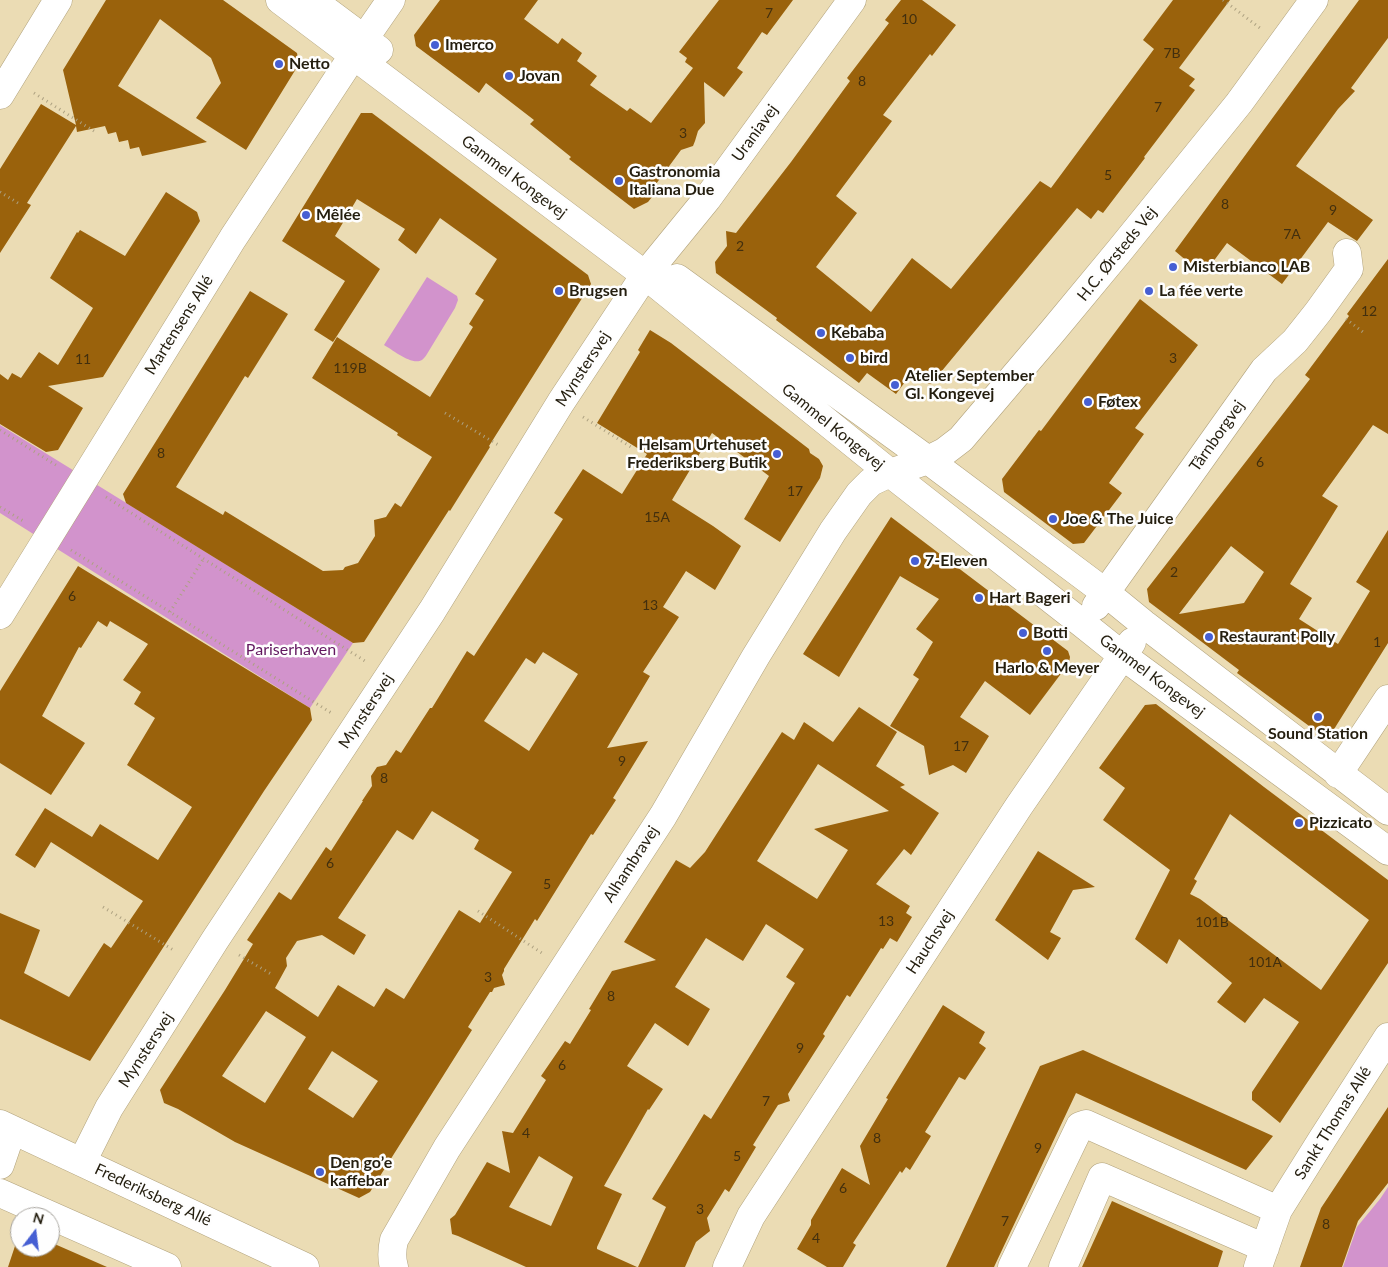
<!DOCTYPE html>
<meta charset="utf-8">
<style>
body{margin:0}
#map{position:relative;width:1388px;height:1267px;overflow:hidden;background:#ebdcb4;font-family:Lato,sans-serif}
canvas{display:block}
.north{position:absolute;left:10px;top:1207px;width:50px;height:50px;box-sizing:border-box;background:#fefefe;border:1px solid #a7a49e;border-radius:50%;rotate:15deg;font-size:14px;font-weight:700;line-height:20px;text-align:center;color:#241e0f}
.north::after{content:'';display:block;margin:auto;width:18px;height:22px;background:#465fd3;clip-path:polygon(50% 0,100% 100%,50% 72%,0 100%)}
</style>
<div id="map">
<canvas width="1388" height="1267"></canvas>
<div class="north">N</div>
</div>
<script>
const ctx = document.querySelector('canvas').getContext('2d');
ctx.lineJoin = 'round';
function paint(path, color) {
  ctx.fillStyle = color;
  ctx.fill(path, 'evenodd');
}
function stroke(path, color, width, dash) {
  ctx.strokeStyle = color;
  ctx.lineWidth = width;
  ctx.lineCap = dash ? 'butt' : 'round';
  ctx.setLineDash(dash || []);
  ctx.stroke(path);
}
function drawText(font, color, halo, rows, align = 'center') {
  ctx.font = font + ' Lato,sans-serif';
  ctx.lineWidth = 5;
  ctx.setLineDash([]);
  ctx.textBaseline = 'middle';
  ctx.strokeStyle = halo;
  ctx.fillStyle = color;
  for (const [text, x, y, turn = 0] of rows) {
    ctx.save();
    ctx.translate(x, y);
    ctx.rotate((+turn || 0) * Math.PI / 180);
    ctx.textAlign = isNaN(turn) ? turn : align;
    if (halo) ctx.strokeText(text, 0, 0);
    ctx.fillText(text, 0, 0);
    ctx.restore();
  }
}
paint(new Path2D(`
 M 427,277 L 457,296 L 458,300 L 455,308 L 427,354 C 426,356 423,359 422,360 C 412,366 393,350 384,345 Z
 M 0,425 L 353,643 L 310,708 L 0,513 Z
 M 1388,1187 L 1388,1267 L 1343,1267 L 1357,1227 L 1380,1199 Z`), '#d293cc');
paint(new Path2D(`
 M 106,0 L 223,0 L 297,53 L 299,64 L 246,150 L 196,118 L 221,83 L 211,58 L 160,19 L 118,86 L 207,142 L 142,156 L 139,147 L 130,149 L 128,140 L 119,142 L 116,132 L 108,134 L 105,126 L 77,132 L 76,126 L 27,203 L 31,205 L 0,253 L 0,169 L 41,104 L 76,125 L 63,70 Z
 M 440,0 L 538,0 L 524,19 L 558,44 L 562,38 L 582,53 L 577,61 L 597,76 L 590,85 L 627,111 L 630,108 L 651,123 L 693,68 L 685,62 L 687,58 L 679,52 L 719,0 L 793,0 L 767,35 L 762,32 L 737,68 L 743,72 L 724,97 L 704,82 L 705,123 L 698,131 L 695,141 L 693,146 L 681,150 L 656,184 L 660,187 L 648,202 L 634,209 L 569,159 L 571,157 L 530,124 L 534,120 L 486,83 L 479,93 L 416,46 L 414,35 Z
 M 901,0 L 922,0 L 956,25 L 932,56 L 930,54 L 883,115 L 892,121 L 836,196 L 857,213 L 816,267 L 871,312 L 912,258 L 951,289 L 1040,181 L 1051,188 L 1154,49 L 1143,40 L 1173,0 L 1230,0 L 1179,68 L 1195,79 L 1189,86 L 1195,90 L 1144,157 L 1145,158 L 1103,213 L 1098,210 L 1091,219 L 1077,208 L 931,384 L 908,378 L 896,394 L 867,373 L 859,383 L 776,320 L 777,318 L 716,273 L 715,262 L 727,246 L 726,231 L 736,233 L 791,162 L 850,81 L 847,78 L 889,23 L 885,20 Z
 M 1359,0 L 1388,0 L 1388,38 L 1351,88 L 1355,91 L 1338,109 L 1296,166 L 1373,220 L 1357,241 L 1328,222 L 1282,284 L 1227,243 L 1207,270 L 1198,264 L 1195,268 L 1175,251 Z
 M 361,113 L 372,113 L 588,275 L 591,284 L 489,446 L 490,447 L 450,511 L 449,510 L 364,642 L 353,643 L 126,503 L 123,494 L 250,291 L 288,314 L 248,378 L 245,376 L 176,487 L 223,515 L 225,511 L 323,571 L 343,570 L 345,567 L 358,563 L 375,536 L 374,520 L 386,517 L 395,503 L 401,507 L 432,457 L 397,435 L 398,433 L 312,378 L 337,337 L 430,397 L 473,327 L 469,324 L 484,300 L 475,294 L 497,259 L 440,218 L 416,254 L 398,240 L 405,229 L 357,199 L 335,236 L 380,269 L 333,342 L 314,330 L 345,281 L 282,241 Z
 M 166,192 L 197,212 L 200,221 L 103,377 L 48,386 L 83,408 L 58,450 L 46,452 L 0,424 L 0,374 L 8,380 L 12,373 L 21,378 L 39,352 L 58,365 L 93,308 L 50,278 L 77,232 L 78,233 L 80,230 L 125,256 Z
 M 1388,259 L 1388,434 L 1373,425 L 1322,496 L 1338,506 L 1290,584 L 1312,598 L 1299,619 L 1338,644 L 1370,591 L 1356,582 L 1388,530 L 1388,643 L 1331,734 L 1320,734 L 1237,673 L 1239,670 L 1149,602 L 1147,589 L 1310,379 L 1305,375 L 1349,316 L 1347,314 ZM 1231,546 L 1264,572 L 1244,603 L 1179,614 Z
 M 1140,299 L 1198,345 L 1135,428 L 1144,434 L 1109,483 L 1122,493 L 1084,543 L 1073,544 L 1004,492 L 1002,479 L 1039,430 L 1041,431 Z
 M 650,330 L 671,343 L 809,449 L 810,453 L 819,459 L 823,466 L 820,478 L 780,542 L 744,519 L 769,476 L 712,433 L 672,500 L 713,526 L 741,546 L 715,590 L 686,571 L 663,607 L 679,617 L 643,672 L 650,676 L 607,748 L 648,741 L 613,798 L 616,800 L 593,835 L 591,834 L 537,921 L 535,919 L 504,969 L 504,971 L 502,975 L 505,985 L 494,988 L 492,992 L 490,992 L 468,1027 L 472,1030 L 370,1192 L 359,1198 L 235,1142 L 178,1109 L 164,1103 L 160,1090 L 225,990 L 253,944 L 247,940 L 279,892 L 291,900 L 326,847 L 331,851 L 363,801 L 362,801 L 372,786 L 371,776 L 377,767 L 386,765 L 396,750 L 401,753 L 430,708 L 432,708 L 467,651 L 474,656 L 563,519 L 554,513 L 583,469 L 622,494 L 647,454 L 597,423 L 640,352 L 638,350 ZM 543,652 L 578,674 L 529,751 L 484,721 L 526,658 L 535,664 ZM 432,811 L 479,840 L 474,849 L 512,872 L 480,923 L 459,910 L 404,999 L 386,988 L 374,1007 L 338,985 L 318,1017 L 275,988 L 287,966 L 286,958 L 297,941 L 322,935 L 354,955 L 366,935 L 338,918 L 397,830 L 413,840 ZM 266,1011 L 306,1037 L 265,1103 L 222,1076 ZM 332,1051 L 378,1081 L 353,1118 L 308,1089 Z
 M 891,517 L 1068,651 L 1070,657 L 1069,663 L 1030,715 L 985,681 L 960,717 L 989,736 L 966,773 L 953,765 L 929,775 L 924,746 L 890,726 L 919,679 L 913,675 L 933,642 L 916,629 L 939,599 L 900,576 L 839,677 L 803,654 Z
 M 78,566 L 310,708 L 312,720 L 264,791 L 90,1061 L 0,1019 L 0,913 L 40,930 L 24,973 L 69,997 L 104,943 L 111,948 L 143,901 L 51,842 L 35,868 L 15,855 L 45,808 L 92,837 L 100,824 L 158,860 L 192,807 L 127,765 L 155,718 L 134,704 L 141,692 L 123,680 L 148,644 L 110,621 L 107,627 L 98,621 L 81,648 L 79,647 L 42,716 L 85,743 L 51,795 L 0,763 L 0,691 Z
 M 1156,704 L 1264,787 L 1388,880 L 1388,963 L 1280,1123 L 1252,1100 L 1252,1092 L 1299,1022 L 1264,998 L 1245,1023 L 1217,1002 L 1232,983 L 1179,939 L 1167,964 L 1135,939 L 1170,870 L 1103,820 L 1125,788 L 1099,768 L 1145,705 ZM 1230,814 L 1369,920 L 1321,990 L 1200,899 L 1190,894 L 1197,881 L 1194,879 Z
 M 859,707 L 897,732 L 876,766 L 905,785 L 900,787 L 939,813 L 911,855 L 904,849 L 876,884 L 910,906 L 906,913 L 912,917 L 897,942 L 890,938 L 883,949 L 881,948 L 850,997 L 847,995 L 823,1034 L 825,1036 L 788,1094 L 790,1101 L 778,1105 L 753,1145 L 756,1147 L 729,1192 L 725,1189 L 707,1218 L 710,1231 L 696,1242 L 685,1267 L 638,1267 L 666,1207 L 652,1199 L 704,1114 L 711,1119 L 795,983 L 786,977 L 804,949 L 766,924 L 743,961 L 706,938 L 675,987 L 710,1009 L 688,1046 L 655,1023 L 627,1066 L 663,1089 L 649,1110 L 648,1109 L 604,1186 L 622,1194 L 597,1247 L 597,1249 L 637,1267 L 526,1267 L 458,1236 L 452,1234 L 450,1219 L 455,1215 L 487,1162 L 510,1173 L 502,1131 L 513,1133 L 546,1080 L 541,1076 L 565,1041 L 570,1044 L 591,1010 L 589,1009 L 612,971 L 656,960 L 624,942 L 676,860 L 690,868 L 705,852 L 782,732 L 794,740 L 804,722 L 833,742 ZM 818,764 L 889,811 L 814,829 L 848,850 L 817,899 L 757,861 ZM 539,1156 L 573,1177 L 551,1226 L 509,1207 Z
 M 1038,851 L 1095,887 L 1073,890 L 1050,932 L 1061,938 L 1048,960 L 995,920 Z
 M 943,1005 L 985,1032 L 979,1043 L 986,1048 L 965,1080 L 959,1077 L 925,1132 L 931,1136 L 910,1170 L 906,1167 L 902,1173 L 900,1171 L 853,1243 L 856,1245 L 843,1267 L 827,1267 L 797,1249 L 811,1225 L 811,1220 L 842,1168 L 870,1185 L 860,1146 L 888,1099 L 886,1098 Z
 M 1083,1050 L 1273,1136 L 1246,1170 L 1076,1093 L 994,1267 L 946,1267 L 1040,1066 Z
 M 1388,1107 L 1388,1183 L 1358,1221 L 1342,1267 L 1300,1267 L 1321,1208 Z
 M 1112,1201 L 1223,1251 L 1218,1267 L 1082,1267 Z
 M 20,1236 L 20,1247 L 50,1247 L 50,1242 L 107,1267 L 8,1267 L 18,1237 Z`), '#9a620c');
const minor = new Path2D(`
 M 280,0 L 645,275 L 890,473 L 1083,624 L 1123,656 L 1388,851
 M 312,0 L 379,50
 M 0,95 L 58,0
 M 677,278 L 928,460 L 1106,593 L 1144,624 L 1388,811
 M 1096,606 L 1264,370 L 1295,341 L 1318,312 L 1349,269 L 1347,253
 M 0,615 L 233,238 L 364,39 L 391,0
 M 1338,774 L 1388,699
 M 0,1124 L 305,1267
 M 82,1162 L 109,1108 L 215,940 L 432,611 L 561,402 L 645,275 L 707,199 L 852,0
 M 0,1165 L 12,1130
 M 0,1193 L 167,1267
 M 394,1267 C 391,1257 392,1249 394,1240 L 447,1148 L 663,816 L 756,656 L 833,531 L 859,494 L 871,482 L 890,473 L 928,460 L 944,452 L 961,439 L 1052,332 L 1120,250 L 1239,103 L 1314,0
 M 727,1267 L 751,1216 L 1019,806 L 1132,642
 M 1012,1267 L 1080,1126 L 1086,1124 L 1278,1210
 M 1063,1267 L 1102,1177 L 1265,1248
 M 1258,1267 L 1278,1210 L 1323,1138 L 1388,1037`);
stroke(minor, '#b1a27c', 29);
stroke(new Path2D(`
 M 1223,0 L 1260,28
 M 34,93 L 97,133
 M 0,192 L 18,203
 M 1346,319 L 1363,332
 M 445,413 L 500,446
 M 583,417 L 631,447
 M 0,430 L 59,467
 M 106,497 L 365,661
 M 0,507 L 25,522
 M 71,550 L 333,714
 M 170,612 L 204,558
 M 103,907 L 175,951
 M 478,911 L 542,953
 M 239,955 L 271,974`), '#ada181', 3, [1, 4]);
stroke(minor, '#fff', 28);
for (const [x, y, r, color] of [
 [435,45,5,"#465fd3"],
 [279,64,5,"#465fd3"],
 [509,76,5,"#465fd3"],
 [619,181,5,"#465fd3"],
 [306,215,5,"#465fd3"],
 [1173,267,5,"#465fd3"],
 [559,291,5,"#465fd3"],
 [1149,291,5,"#465fd3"],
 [821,333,5,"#465fd3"],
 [850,358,5,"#465fd3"],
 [895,385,5,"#465fd3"],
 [1088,402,5,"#465fd3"],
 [777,454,5,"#465fd3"],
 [1053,519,5,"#465fd3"],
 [915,561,5,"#465fd3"],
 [979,598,5,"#465fd3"],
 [1023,633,5,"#465fd3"],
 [1209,637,5,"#465fd3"],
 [1047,651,5,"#465fd3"],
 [1318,717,5,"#465fd3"],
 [1299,823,5,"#465fd3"],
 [320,1172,5,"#465fd3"]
]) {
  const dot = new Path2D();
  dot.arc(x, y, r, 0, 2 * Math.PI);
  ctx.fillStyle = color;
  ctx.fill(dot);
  stroke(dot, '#fefefe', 2);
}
drawText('14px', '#422f0e', null, [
 ["7",769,13],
 ["10",909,19],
 ["7B",1172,53],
 ["8",862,81],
 ["7",1158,107],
 ["3",683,133],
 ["5",1108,175],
 ["8",1225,204],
 ["9",1333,210],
 ["7A",1292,234],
 ["2",740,246],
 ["12",1369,311],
 ["3",1173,358],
 ["11",83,359],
 ["119B",350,368],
 ["8",161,453],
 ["6",1260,462],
 ["17",795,491],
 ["15A",657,517],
 ["2",1174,572],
 ["6",72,596],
 ["13",650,605],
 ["1",1377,642],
 ["17",961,746],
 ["9",622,761],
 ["8",384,778],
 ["6",330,863],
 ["5",547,884],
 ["13",886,921],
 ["101B",1212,922],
 ["101A",1265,962],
 ["3",488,977],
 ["8",611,996],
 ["9",800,1048],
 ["6",562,1065],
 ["7",766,1101],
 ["4",526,1133],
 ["8",877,1138],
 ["9",1038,1148],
 ["5",737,1156],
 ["6",843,1188],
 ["3",700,1209],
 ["7",1005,1221],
 ["8",1326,1224],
 ["4",816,1238]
]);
drawText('bold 16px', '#241e0f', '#fefefe', [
 ["Imerco",445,45],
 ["Netto",289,64],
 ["Jovan",519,76],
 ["Gastronomia",629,172],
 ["Italiana Due",629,190],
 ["Mêlée",316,215],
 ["Misterbianco LAB",1183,267],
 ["Brugsen",569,291],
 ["La fée verte",1159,291],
 ["Kebaba",831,333],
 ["bird",860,358],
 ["Atelier September",905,376],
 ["Gl. Kongevej",905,394],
 ["Føtex",1098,402],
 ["Helsam Urtehuset",767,445,"right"],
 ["Frederiksberg Butik",767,463,"right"],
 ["Joe & The Juice",1063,519],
 ["7-Eleven",925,561],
 ["Hart Bageri",989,598],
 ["Botti",1033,633],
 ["Restaurant Polly",1219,637],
 ["Harlo & Meyer",1047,668,"center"],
 ["Sound Station",1318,734,"center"],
 ["Pizzicato",1309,823],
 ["Den go’e",330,1163],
 ["kaffebar",330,1181]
], 'left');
drawText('16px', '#241e0f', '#fefefe', [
 ["Uraniavej",755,133,-54],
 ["Gammel Kongevej",514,177,37],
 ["H.C. Ørsteds Vej",1117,254,-51],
 ["Martensens Allé",179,325,-58],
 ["Mynstersvej",583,369,-57],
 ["Gammel Kongevej",833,427,39],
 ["Tårnborgvej",1217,436,-55],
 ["Gammel Kongevej",1152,676,37],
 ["Mynstersvej",366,711,-57],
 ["Alhambravej",631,864,-57],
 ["Hauchsvej",930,942,-57],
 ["Mynstersvej",146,1050,-57],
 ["Sankt Thomas Allé",1333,1123,-58],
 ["Frederiksberg Allé",153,1195,25]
]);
drawText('16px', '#62175f', '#fefefe', [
 ["Pariserhaven",291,650]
]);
</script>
